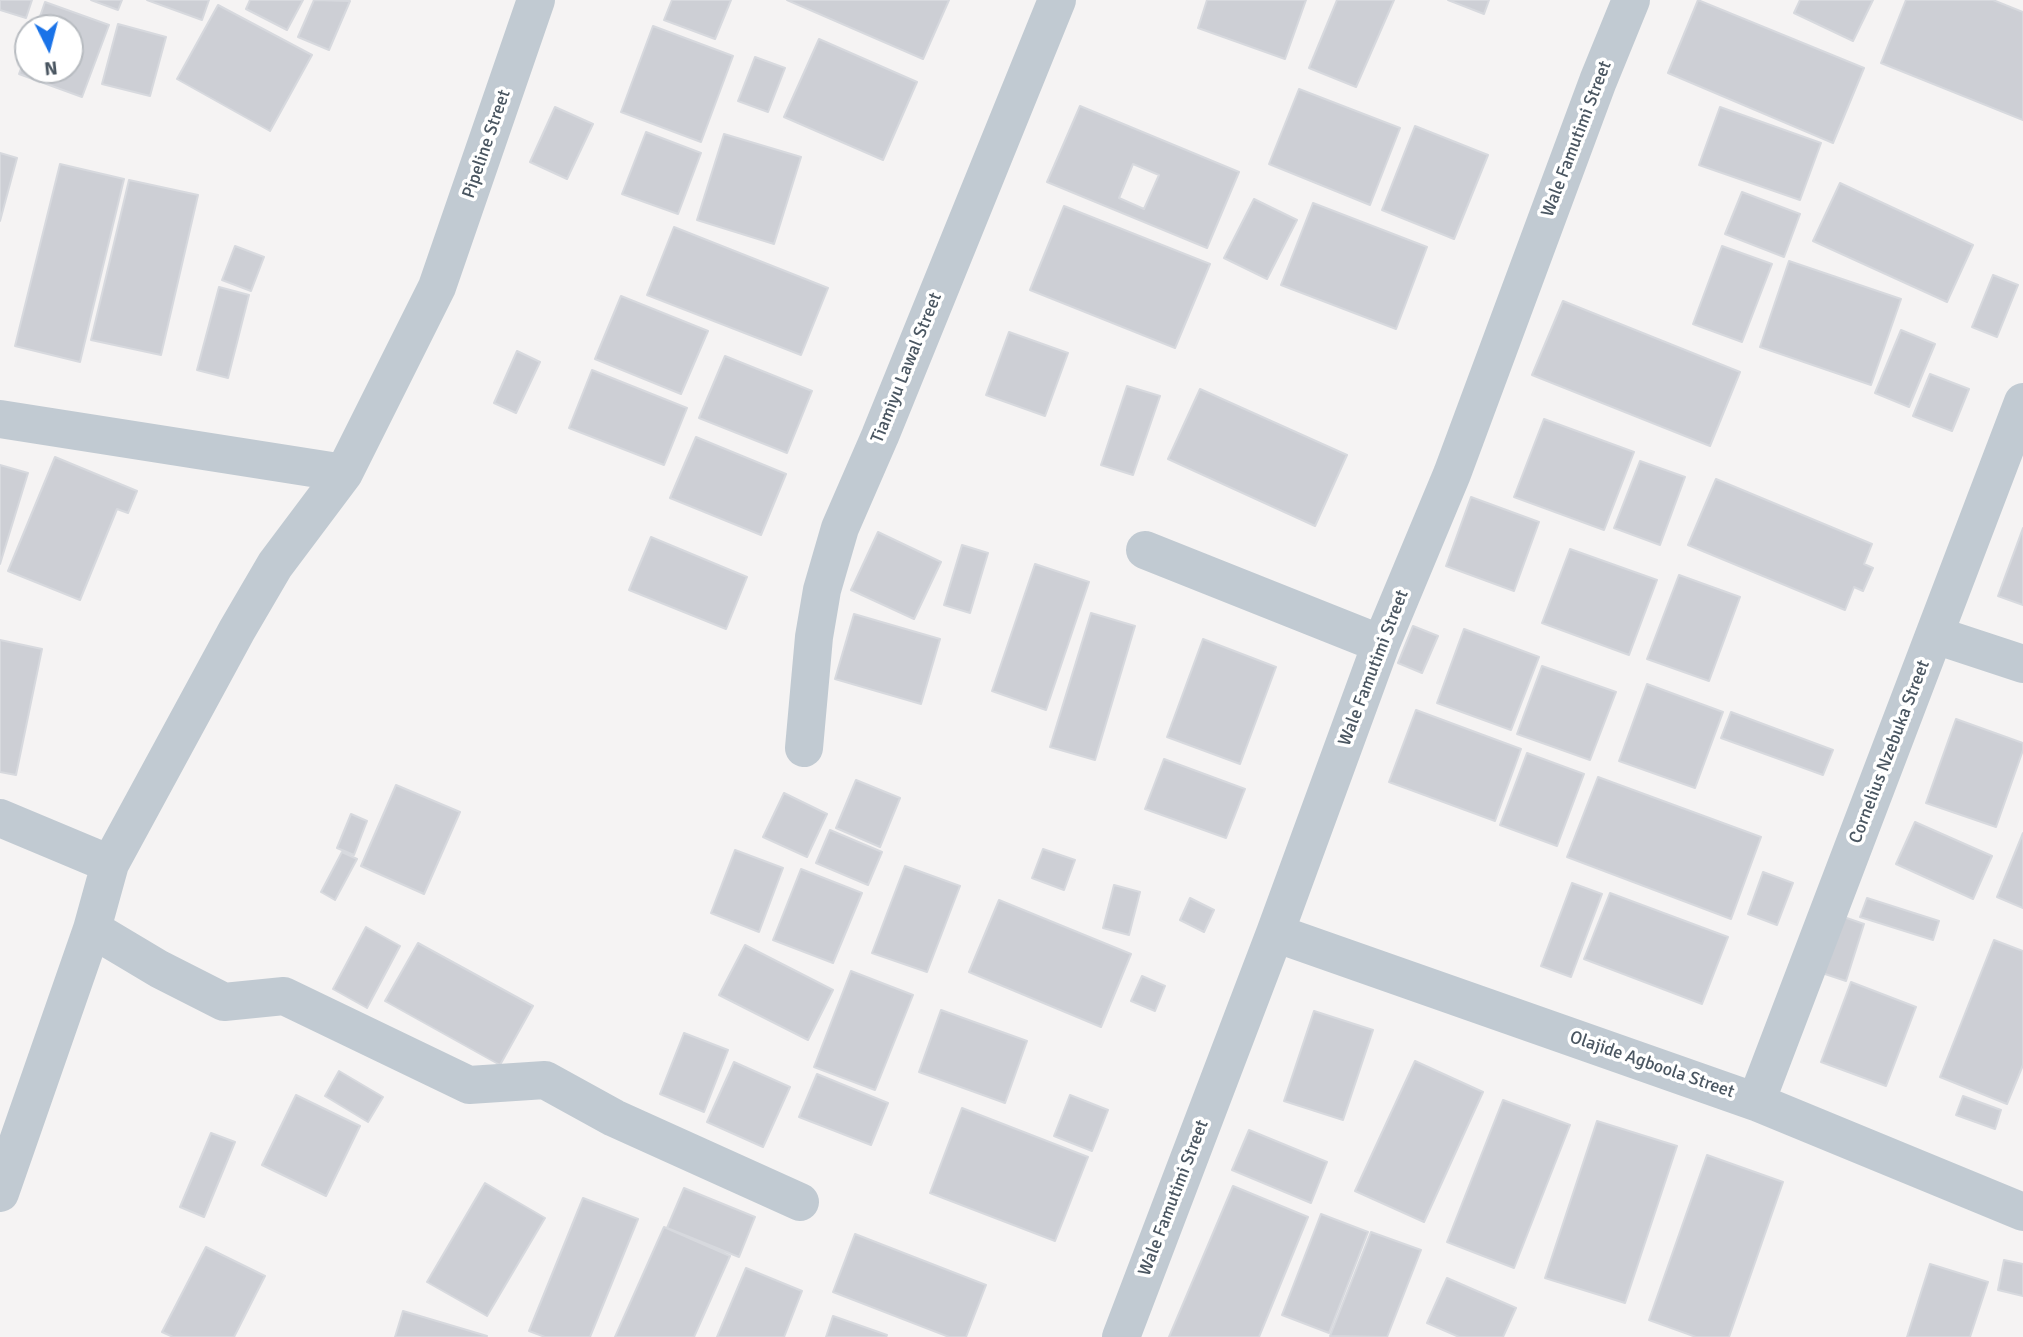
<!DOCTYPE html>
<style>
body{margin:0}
#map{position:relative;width:2023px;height:1337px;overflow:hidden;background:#f5f3f3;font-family:Signika,sans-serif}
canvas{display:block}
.north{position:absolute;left:14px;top:14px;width:70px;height:70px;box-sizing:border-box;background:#fff;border:2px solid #b7bbc0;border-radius:50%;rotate:174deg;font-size:19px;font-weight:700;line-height:28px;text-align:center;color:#4a5661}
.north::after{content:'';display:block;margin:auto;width:24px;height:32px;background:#1a73e8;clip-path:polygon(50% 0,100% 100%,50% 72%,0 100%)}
</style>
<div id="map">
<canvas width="2023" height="1337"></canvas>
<div class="north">N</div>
</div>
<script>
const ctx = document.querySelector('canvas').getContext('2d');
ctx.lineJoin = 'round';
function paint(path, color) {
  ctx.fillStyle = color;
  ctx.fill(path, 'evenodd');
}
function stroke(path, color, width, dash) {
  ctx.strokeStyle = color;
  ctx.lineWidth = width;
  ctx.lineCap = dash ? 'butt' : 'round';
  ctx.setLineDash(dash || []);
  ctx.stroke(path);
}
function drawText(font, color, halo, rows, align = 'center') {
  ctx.font = font + ' Signika,sans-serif';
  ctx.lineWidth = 7;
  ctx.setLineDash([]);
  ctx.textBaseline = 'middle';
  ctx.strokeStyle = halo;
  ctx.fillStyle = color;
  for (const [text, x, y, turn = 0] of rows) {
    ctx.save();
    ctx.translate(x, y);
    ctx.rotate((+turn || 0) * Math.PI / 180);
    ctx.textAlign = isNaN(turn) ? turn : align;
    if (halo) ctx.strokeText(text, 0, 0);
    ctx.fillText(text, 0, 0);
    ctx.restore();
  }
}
const building = new Path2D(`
 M 0,0 L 32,0 L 26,18 L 0,10 Z
 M 91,0 L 122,0 L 118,10 Z
 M 147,0 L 209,0 L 202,20 Z
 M 250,0 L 303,0 L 287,30 L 246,9 Z
 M 314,0 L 350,1 L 329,50 L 298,37 Z
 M 672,0 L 731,0 L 715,39 L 664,20 Z
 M 787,0 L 949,0 L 923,59 Z
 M 1207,0 L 1306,0 L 1285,59 L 1198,28 Z
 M 1337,0 L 1394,0 L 1356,87 L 1309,68 Z
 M 1448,0 L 1489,0 L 1484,14 Z
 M 1698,0 L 1864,68 L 1833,143 L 1668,73 Z
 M 1800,0 L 1873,0 L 1853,41 L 1794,13 Z
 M 1906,0 L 1993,0 L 2023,12 L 2023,120 L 1881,63 Z
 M 45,2 L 109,25 L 82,97 L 19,74 L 28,49 L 28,70 L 70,70 L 70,28 L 36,28 Z
 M 218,5 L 312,55 L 270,131 L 177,79 Z
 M 118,24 L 166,37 L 150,96 L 102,84 Z
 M 653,26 L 733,56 L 701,142 L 621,112 Z
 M 819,39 L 917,82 L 883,160 L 784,117 Z
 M 755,57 L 785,68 L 768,112 L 738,101 Z
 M 1299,89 L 1400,128 L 1370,205 L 1269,164 Z
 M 1080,106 L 1239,172 L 1207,248 L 1047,182 ZM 1133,164 L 1159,175 L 1144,209 L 1119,198 Z
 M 555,107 L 593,124 L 567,179 L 530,162 Z
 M 1720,107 L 1821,143 L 1800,200 L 1699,165 Z
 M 1415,126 L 1488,155 L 1454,239 L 1382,210 Z
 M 646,132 L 701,153 L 678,214 L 622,194 Z
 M 724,134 L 801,157 L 774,244 L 697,220 Z
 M 0,153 L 17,158 L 0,221 Z
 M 60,164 L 124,179 L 80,362 L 15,346 Z
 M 129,180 L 198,195 L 161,355 L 91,340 Z
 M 1840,183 L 1973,245 L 1947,302 L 1813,241 Z
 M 1742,192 L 1800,214 L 1784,257 L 1725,234 Z
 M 1254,199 L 1297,220 L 1267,279 L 1224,258 Z
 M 1313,203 L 1427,247 L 1396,329 L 1281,285 Z
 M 1064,206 L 1210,264 L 1175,348 L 1030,290 Z
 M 674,227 L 828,288 L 801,355 L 647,295 Z
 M 235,246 L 264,257 L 251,291 L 222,280 Z
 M 1722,246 L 1772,264 L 1742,342 L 1693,324 Z
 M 1789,261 L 1901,299 L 1871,385 L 1760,347 Z
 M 1993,275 L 2018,285 L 1997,337 L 1972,327 Z
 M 219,287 L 249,295 L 228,378 L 197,370 Z
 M 621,296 L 708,331 L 681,394 L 595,359 Z
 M 1563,301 L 1740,372 L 1710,446 L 1532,375 Z
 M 1901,330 L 1935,344 L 1909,407 L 1875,393 Z
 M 1009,332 L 1068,353 L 1045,416 L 986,395 Z
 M 517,351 L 540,362 L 516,413 L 494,403 Z
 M 725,356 L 812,391 L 787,453 L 699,418 Z
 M 592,370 L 687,408 L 664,465 L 569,428 Z
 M 1930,374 L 1969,389 L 1952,431 L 1913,416 Z
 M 1127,386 L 1160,396 L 1133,475 L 1101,465 Z
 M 1200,389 L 1347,455 L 1315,526 L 1168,459 Z
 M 1544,419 L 1634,452 L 1604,530 L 1514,497 Z
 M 696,437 L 786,474 L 761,535 L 670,498 Z
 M 55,457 L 137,491 L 128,513 L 117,509 L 80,600 L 8,571 Z
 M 1640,461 L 1685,477 L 1660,545 L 1614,528 Z
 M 0,465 L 28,473 L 0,564 Z
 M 1716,479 L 1872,544 L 1864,564 L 1873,568 L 1863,591 L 1854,587 L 1845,610 L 1688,545 Z
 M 1471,497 L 1539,522 L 1514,591 L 1446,566 Z
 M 2023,528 L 2023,605 L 1998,596 Z
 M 878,532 L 941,562 L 914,619 L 851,590 Z
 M 651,537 L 747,577 L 726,629 L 629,590 Z
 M 962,545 L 988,553 L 970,613 L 944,605 Z
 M 1570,549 L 1657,580 L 1629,655 L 1542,623 Z
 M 1035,564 L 1089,582 L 1046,710 L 992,691 Z
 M 1679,575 L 1740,597 L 1709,681 L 1647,659 Z
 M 1091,613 L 1135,626 L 1095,760 L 1050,747 Z
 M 854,614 L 940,639 L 921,704 L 835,679 Z
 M 1413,626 L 1438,636 L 1422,673 L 1398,663 Z
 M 1464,629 L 1539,657 L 1511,730 L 1437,703 Z
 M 1203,639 L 1276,667 L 1240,764 L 1167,737 Z
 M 0,640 L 42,649 L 16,775 L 0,772 Z
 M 1542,666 L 1616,692 L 1590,760 L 1517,734 Z
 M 1647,684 L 1723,712 L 1695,788 L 1619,761 Z
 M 1416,710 L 1521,749 L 1495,821 L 1389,782 Z
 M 1731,712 L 1833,750 L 1823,775 L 1721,738 Z
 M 1956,719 L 2023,743 L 2023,750 L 1996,827 L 1926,803 Z
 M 1527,753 L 1584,774 L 1557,846 L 1500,825 Z
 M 1164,759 L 1245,789 L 1226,838 L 1145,809 Z
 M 1598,777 L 1761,837 L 1731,919 L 1567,857 Z
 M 856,780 L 900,798 L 880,847 L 836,828 Z
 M 396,785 L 460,812 L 424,894 L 361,866 Z
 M 784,793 L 827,814 L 807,857 L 763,837 Z
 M 351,814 L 367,821 L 354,855 L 337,848 Z
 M 1915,822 L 1992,856 L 1973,899 L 1896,864 Z
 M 830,830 L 882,852 L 868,885 L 816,863 Z
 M 2023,833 L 2023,908 L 1997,897 Z
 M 1043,849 L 1075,860 L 1064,890 L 1032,878 Z
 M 735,850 L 783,868 L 759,932 L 711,913 Z
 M 342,852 L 357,859 L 335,900 L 321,892 Z
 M 905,866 L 960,886 L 927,972 L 872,953 Z
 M 801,869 L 862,893 L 833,963 L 773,940 Z
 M 1763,872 L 1793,883 L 1777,925 L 1748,914 Z
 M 1572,883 L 1602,894 L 1571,977 L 1541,966 Z
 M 1114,885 L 1140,892 L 1129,935 L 1103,928 Z
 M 1610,893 L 1728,937 L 1702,1004 L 1584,959 Z
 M 1190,898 L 1214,910 L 1204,932 L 1180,920 Z
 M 1867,898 L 1939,921 L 1933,940 L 1860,917 Z
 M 999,900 L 1131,954 L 1101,1027 L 969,972 Z
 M 1838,915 L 1864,924 L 1846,981 L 1819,972 Z
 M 366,927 L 400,946 L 367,1008 L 333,989 Z
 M 1994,940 L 2023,951 L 2023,1065 L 2007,1104 L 1940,1077 Z
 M 418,943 L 533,1006 L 500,1065 L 385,1001 Z
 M 745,945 L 833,990 L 808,1040 L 719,995 Z
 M 851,971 L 913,995 L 875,1090 L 814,1067 Z
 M 1142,976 L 1165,986 L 1155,1011 L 1131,1001 Z
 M 1851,982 L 1916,1007 L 1886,1086 L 1821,1062 Z
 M 941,1010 L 1027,1041 L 1005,1103 L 919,1072 Z
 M 1314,1011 L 1373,1030 L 1343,1120 L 1284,1101 Z
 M 684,1033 L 728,1050 L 704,1112 L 660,1094 Z
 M 1415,1061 L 1483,1092 L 1424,1222 L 1355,1191 Z
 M 734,1062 L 790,1087 L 763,1147 L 707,1122 Z
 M 339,1071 L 383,1097 L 368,1122 L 325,1096 Z
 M 817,1074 L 888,1103 L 871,1145 L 799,1117 Z
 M 296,1095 L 360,1126 L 326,1196 L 262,1165 Z
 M 1070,1095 L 1108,1110 L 1092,1151 L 1054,1136 Z
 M 1963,1096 L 2001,1110 L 1995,1129 L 1956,1115 Z
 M 1503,1100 L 1570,1125 L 1514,1268 L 1447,1242 Z
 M 962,1108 L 1088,1157 L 1055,1241 L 930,1193 Z
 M 1597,1121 L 1677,1146 L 1625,1303 L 1545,1278 Z
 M 1249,1130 L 1327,1162 L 1311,1203 L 1232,1170 Z
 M 211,1133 L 235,1142 L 204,1217 L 180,1207 Z
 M 1707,1155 L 1783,1182 L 1729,1337 L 1696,1337 L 1649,1320 Z
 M 485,1183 L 545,1218 L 487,1316 L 427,1282 Z
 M 1233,1186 L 1308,1217 L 1259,1337 L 1169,1337 Z
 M 684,1188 L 755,1217 L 739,1257 L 667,1228 Z
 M 583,1198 L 638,1219 L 590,1337 L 545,1337 L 529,1331 Z
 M 1321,1214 L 1368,1232 L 1329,1333 L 1282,1315 Z
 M 664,1227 L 730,1256 L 694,1337 L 615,1337 Z
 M 1371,1232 L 1421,1250 L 1387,1337 L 1330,1336 Z
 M 855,1234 L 986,1285 L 966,1337 L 949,1337 L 833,1292 Z
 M 206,1247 L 265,1276 L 234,1337 L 173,1337 L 162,1332 Z
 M 2004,1260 L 2023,1264 L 2023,1296 L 1998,1290 Z
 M 1930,1264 L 1988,1282 L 1970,1337 L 1907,1337 Z
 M 746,1268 L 802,1291 L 784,1337 L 717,1337 Z
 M 1447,1278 L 1516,1308 L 1503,1337 L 1459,1337 L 1427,1323 Z
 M 403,1311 L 487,1336 L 486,1337 L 395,1337 Z
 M 833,1316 L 887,1335 L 886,1337 L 826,1337 Z`);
paint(building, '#cdcfd5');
stroke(building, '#d7d9de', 2);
stroke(new Path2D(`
 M 0,419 L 344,473
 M 1145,550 L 1381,644
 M 1935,635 L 2023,664
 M 804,748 L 814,637 L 822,590 L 840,528 L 880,436 L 1057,0
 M 0,818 L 110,864
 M 92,929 L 159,969 L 224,1002 L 284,996 L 469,1085 L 545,1080 L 614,1118 L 800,1202
 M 1275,933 L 1756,1102 L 2023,1212
 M 1756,1102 L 2023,402
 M 0,1193 L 92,929 L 110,864 L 237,630 L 275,565 L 344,473 L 437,287 L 536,0
 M 1121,1337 L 1275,933 L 1381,644 L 1452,474 L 1598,81 L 1631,0`), '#c1cad2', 38);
drawText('18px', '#4a5661', '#fff', [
 ["Wale Famutimi Street",1577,139,-69],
 ["Pipeline Street",487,144,-71],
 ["Tiamiyu Lawal Street",907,368,-68],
 ["Wale Famutimi Street",1374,668,-69],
 ["Cornelius Nzebuka Street",1890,752,-69],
 ["Olajide Agboola Street",1652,1065,19],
 ["Wale Famutimi Street",1174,1198,-69]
]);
</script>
